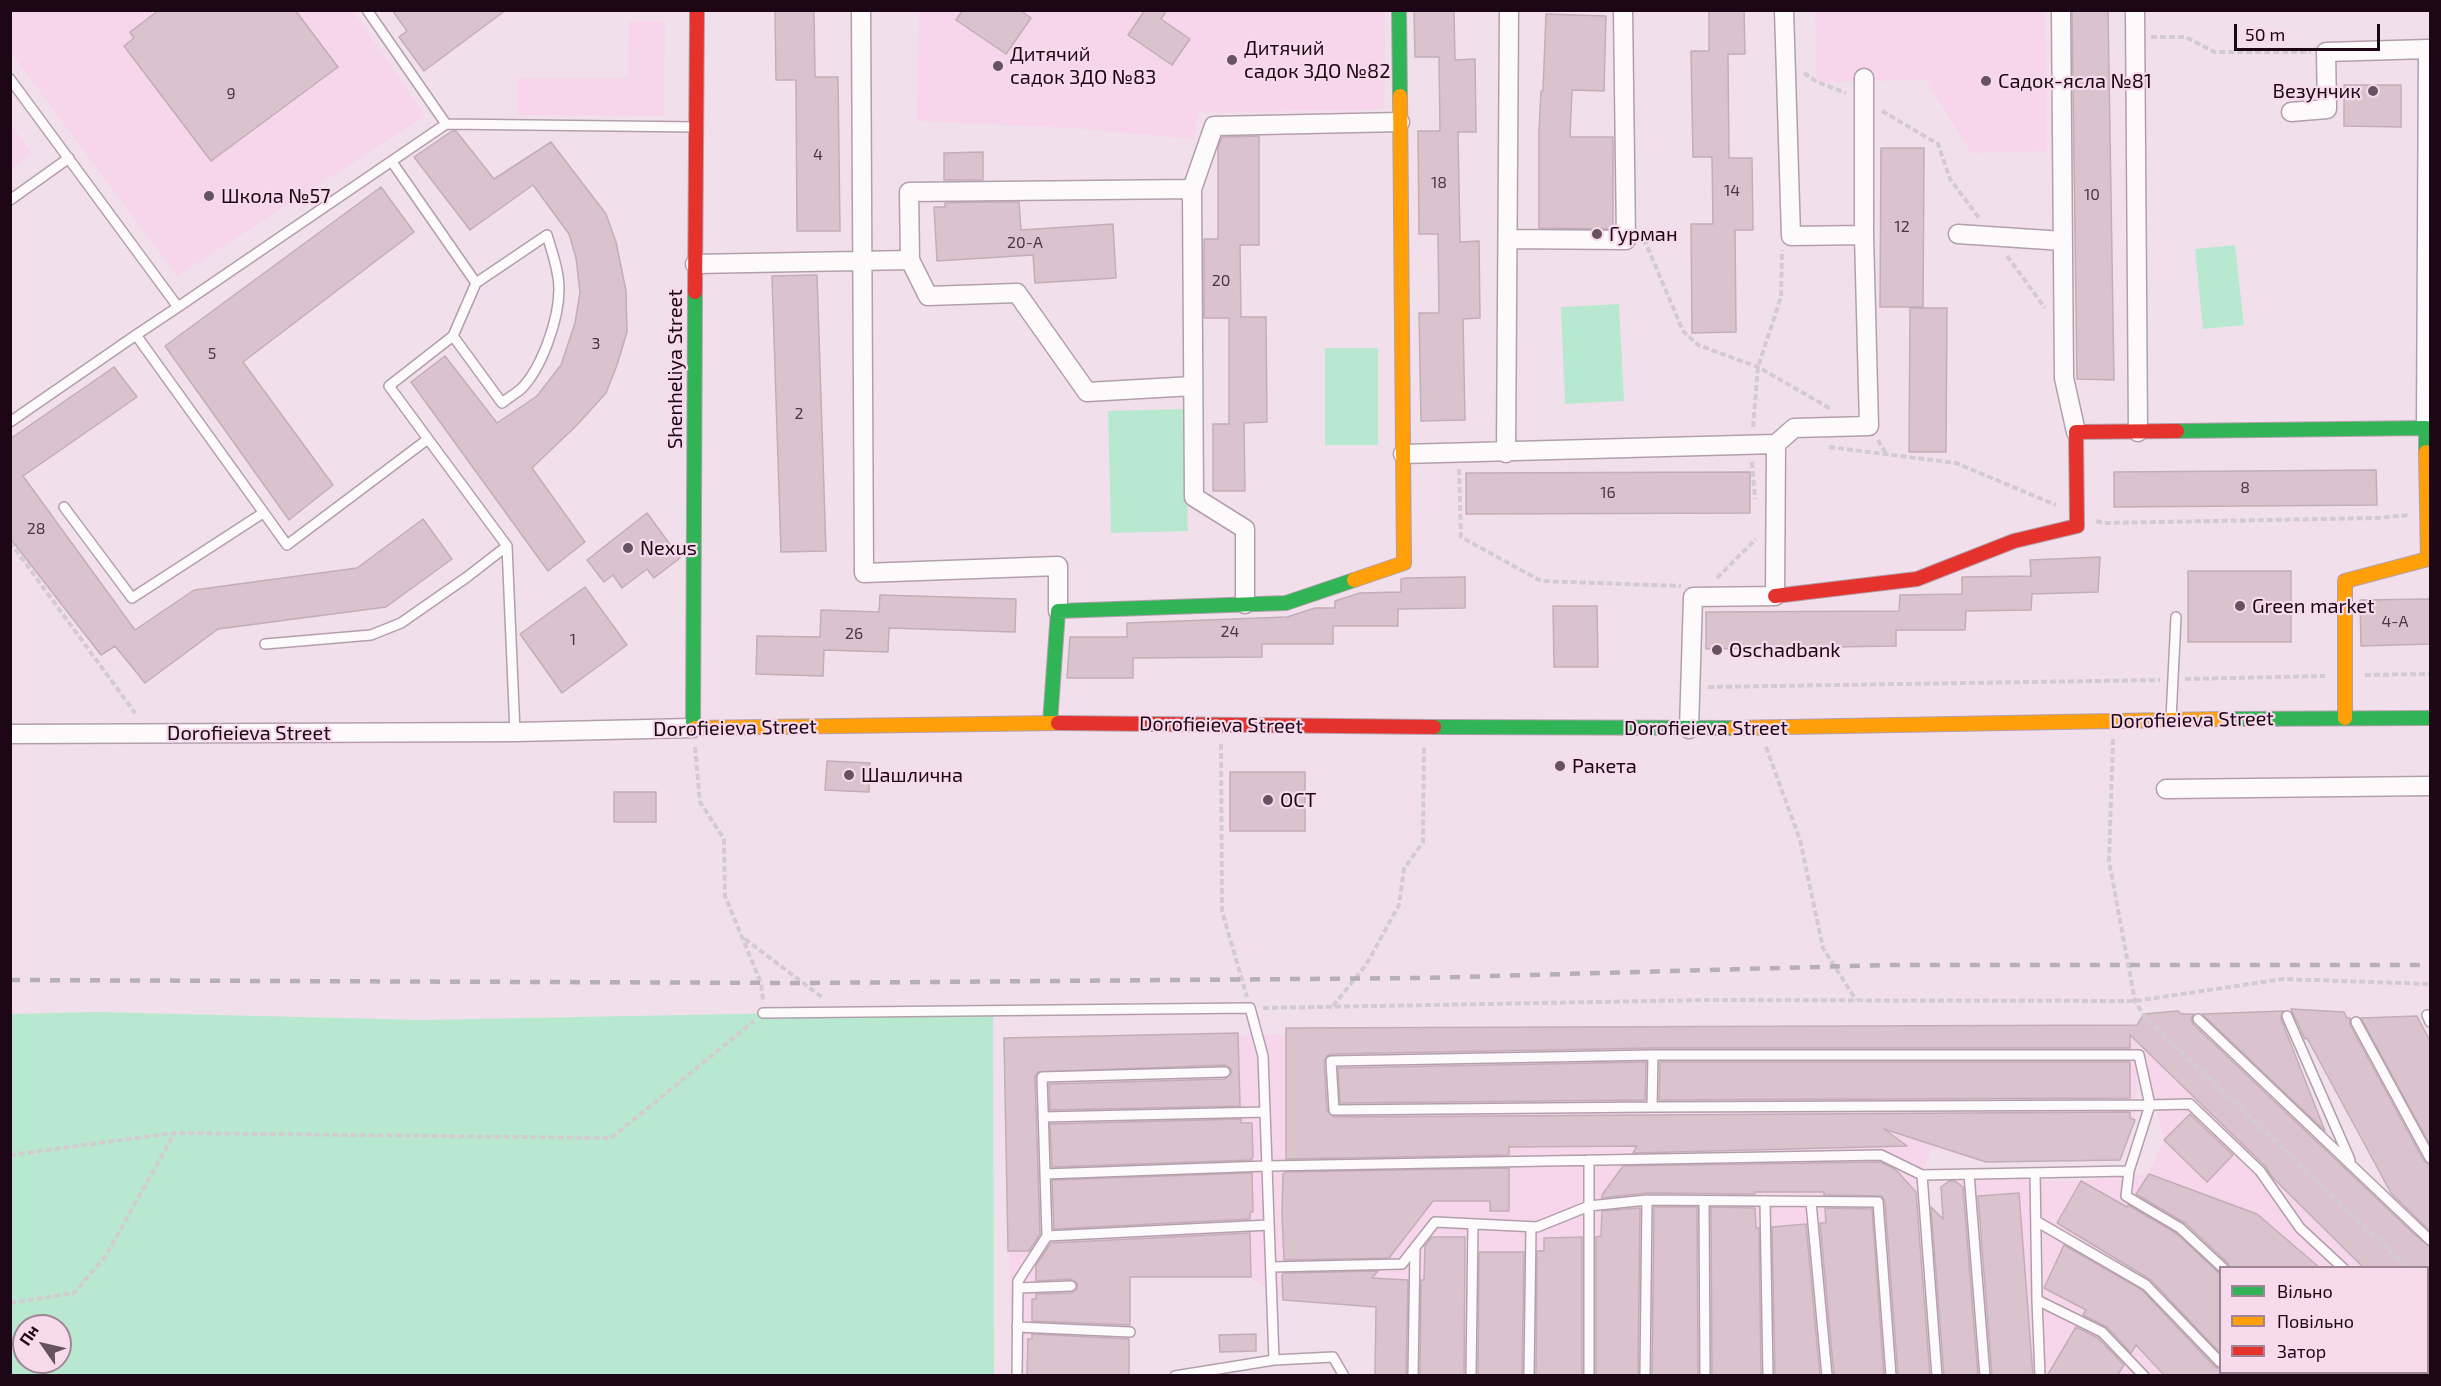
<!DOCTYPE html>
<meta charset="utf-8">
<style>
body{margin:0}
#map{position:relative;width:2441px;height:1386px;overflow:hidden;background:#f1e0eb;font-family:"Exo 2",sans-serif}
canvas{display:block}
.frame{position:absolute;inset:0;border:12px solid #1d0616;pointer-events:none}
.legend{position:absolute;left:2219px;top:1266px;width:210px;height:108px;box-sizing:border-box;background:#f7daec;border:2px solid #a08596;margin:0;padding:8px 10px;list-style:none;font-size:18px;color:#1d0616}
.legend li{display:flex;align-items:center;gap:12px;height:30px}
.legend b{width:30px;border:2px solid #a08596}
.north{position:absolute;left:12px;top:1314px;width:60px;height:60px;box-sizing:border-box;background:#f7daec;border:2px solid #a08596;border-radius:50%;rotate:304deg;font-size:16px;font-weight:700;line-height:24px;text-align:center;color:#1d0616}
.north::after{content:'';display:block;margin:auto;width:21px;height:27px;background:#675261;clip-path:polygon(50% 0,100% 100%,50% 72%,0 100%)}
.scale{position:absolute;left:2234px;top:24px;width:146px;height:27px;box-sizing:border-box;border:3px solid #1d0616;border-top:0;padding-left:8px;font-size:18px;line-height:21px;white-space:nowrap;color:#1d0616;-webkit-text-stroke:4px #f7daec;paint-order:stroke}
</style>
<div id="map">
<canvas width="2441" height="1386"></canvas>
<div class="frame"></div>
<ul class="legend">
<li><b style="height:8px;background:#30b455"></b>Вільно</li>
<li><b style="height:8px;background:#ff9f0a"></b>Повільно</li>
<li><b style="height:8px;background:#e5322d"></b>Затор</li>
</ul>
<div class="north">Пн</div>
<div class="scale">50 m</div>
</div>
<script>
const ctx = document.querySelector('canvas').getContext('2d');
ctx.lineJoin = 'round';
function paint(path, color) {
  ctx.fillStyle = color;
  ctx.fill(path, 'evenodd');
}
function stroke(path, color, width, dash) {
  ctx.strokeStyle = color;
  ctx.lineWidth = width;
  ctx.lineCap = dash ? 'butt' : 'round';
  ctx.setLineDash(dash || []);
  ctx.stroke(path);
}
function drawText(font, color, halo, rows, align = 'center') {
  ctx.font = font + ' "Exo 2",sans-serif';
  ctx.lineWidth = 4.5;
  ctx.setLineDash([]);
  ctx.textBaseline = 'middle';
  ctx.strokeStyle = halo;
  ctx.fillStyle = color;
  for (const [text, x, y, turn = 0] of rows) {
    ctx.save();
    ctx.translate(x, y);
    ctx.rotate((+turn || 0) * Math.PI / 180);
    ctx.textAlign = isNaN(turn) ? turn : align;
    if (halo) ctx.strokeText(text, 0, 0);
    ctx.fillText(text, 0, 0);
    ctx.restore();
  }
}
paint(new Path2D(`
 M 11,11 L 353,11 L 425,116 L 177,276 L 11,53 Z
 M 919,11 L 1385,11 L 1384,109 L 1198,113 L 1194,139 L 1073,128 L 917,121 Z
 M 1815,11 L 2045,11 L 2047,151 L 1971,153 L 1926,80 L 1817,82 Z
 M 629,21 L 665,21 L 664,116 L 518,115 L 518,78 L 628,78 Z
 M 11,124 L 31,153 L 11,169 L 10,169 Z
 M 2137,1025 L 2151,1026 L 2404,1267 L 2220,1268 L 2220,1372 L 2428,1372 L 2428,1290 L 2430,1293 L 2430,1375 L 1951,1375 L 1941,1187 L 1952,1179 L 2081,1181 L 2149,1174 L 2164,1140 L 2138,1030 L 2135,1120 L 2120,1160 L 1986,1162 L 1932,1147 L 1916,1191 L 1928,1375 L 1374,1375 L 1376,1307 L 1283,1300 L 1250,1277 L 1131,1277 L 1129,1375 L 1013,1375 L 1004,1038 Z`), '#f7d5ea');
paint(new Path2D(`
 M 2235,245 L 2244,325 L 2203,329 L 2195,249 Z
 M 1619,304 L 1624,401 L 1565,404 L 1561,307 Z
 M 1325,348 L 1378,348 L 1378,445 L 1325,445 Z
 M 1185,409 L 1188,531 L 1111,533 L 1108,411 Z
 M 993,1009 L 994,1375 L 11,1375 L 10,1014 L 99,1012 L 421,1020 ZM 24,1326 L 60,1326 L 60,1362 L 24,1362 Z`), '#b9e8d1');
const building = new Path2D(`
 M 159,10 L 295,10 L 338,67 L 211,161 L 124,46 L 134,38 L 130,32 Z
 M 392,10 L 506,10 L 424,71 L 399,37 L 407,31 Z
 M 775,10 L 814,10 L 815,77 L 838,77 L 840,231 L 797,231 L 796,80 L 776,80 Z
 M 963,10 L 1020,10 L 1031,18 L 1006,54 L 956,20 Z
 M 1145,10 L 1167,10 L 1161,19 L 1190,39 L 1172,65 L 1128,35 Z
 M 1414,10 L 1454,10 L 1455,60 L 1475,59 L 1476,132 L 1458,132 L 1460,242 L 1479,241 L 1480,318 L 1463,319 L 1465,420 L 1421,421 L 1419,313 L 1439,313 L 1438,234 L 1419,234 L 1418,131 L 1440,131 L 1439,57 L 1415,57 Z
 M 1709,10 L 1744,10 L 1745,54 L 1728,54 L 1729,158 L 1752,158 L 1753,230 L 1735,230 L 1736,332 L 1692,333 L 1691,224 L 1713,224 L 1712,157 L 1693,157 L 1691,51 L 1709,51 Z
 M 2072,10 L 2108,10 L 2114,380 L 2077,379 Z
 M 1546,14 L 1606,16 L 1604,91 L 1572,90 L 1570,137 L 1613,137 L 1613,229 L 1539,228 L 1539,131 L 1541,91 L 1543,91 Z
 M 2344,85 L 2401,85 L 2401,127 L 2344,126 Z
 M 452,131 L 456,131 L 494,179 L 551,142 L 606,214 L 616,242 L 626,291 L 627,332 L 617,365 L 606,393 L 577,425 L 532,468 L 585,542 L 548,571 L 411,382 L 445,356 L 497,423 L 537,396 L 561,365 L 575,323 L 580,292 L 576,258 L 569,234 L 533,185 L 470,230 L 414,157 Z
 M 1259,136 L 1259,245 L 1240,245 L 1241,317 L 1266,317 L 1267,422 L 1244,423 L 1245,491 L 1213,491 L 1213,424 L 1229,424 L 1229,318 L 1204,318 L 1204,239 L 1218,239 L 1218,147 L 1222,137 Z
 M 1881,148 L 1924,148 L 1923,307 L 1880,307 Z
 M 983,152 L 983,180 L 944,180 L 944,153 Z
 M 381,187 L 414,232 L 243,362 L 333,485 L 289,520 L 165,346 Z
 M 984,202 L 1019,202 L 1021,230 L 1113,224 L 1116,278 L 1035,283 L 1033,255 L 937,261 L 934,207 L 945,207 L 945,203 Z
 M 817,275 L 826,551 L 781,552 L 772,276 Z
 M 1910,308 L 1947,308 L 1946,452 L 1909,452 Z
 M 114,367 L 137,397 L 23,476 L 135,630 L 194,590 L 357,568 L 423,519 L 452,559 L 386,607 L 218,629 L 145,683 L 115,646 L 101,655 L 10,538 L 10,439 Z
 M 2376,470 L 2377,505 L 2114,507 L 2114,472 Z
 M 1750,472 L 1750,513 L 1466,514 L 1466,473 Z
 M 647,513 L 680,558 L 654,578 L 647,569 L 622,588 L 613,575 L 604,582 L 587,560 Z
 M 2100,557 L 2098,592 L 2032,594 L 2031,610 L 1966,611 L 1965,630 L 1896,630 L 1896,646 L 1706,649 L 1706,612 L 1899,611 L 1900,595 L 1962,594 L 1962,577 L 2031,576 L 2030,560 Z
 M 2188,571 L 2291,571 L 2291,642 L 2188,642 Z
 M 1465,577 L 1465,608 L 1398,609 L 1398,626 L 1333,626 L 1333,644 L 1262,644 L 1262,657 L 1133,658 L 1133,678 L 1067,678 L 1070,637 L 1127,637 L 1127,623 L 1287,617 L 1315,608 L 1335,608 L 1335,601 L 1360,593 L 1401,592 L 1401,579 L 1406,578 Z
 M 585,587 L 627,645 L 562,693 L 520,634 Z
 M 880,595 L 1016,599 L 1015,632 L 889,628 L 888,652 L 824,650 L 823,676 L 756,674 L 757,636 L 820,637 L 821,610 L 879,612 Z
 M 2430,599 L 2430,644 L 2361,646 L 2360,600 Z
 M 1553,606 L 1597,606 L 1598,667 L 1554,667 Z
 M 827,761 L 870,763 L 869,792 L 825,790 Z
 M 1230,772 L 1305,772 L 1305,831 L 1230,831 Z
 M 614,792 L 656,792 L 656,822 L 614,822 Z
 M 2291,1009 L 2344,1012 L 2347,1018 L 2350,1018 L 2350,1025 L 2424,1161 L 2430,1165 L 2430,1231 L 2391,1193 L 2307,1038 L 2305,1039 Z
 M 2178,1011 L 2181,1014 L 2194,1014 L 2191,1018 L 2193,1024 L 2413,1233 L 2430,1247 L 2430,1268 L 2364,1268 L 2272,1177 L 2265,1166 L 2130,1035 L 2130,1048 L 1653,1048 L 1331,1054 L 1327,1056 L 1324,1061 L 1327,1110 L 1334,1117 L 2130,1112 L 2130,1118 L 2135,1120 L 2120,1160 L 1986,1162 L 1884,1129 L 1907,1146 L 1633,1153 L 1637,1146 L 1509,1147 L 1509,1155 L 1286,1159 L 1286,1028 L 2137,1025 L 2144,1014 Z
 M 2283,1011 L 2281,1019 L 2325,1131 L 2202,1014 Z
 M 2417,1016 L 2430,1041 L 2430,1145 L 2361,1018 Z
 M 1238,1033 L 1240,1106 L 1050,1110 L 1049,1084 L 1225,1079 L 1232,1072 L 1230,1068 L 1225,1065 L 1038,1072 L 1035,1077 L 1040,1234 L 1029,1251 L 1008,1251 L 1004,1038 Z
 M 1646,1062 L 1645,1100 L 1340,1103 L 1338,1068 Z
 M 1660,1062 L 2130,1062 L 2130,1098 L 1659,1100 Z
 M 2190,1114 L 2233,1155 L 2207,1182 L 2164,1140 Z
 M 1241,1119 L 1241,1123 L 1252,1123 L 1253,1157 L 1251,1160 L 1052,1167 L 1050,1124 Z
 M 1880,1162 L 1895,1169 L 1916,1192 L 1930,1376 L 1898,1376 L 1885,1202 L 1882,1196 L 1824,1195 L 1824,1192 L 1755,1192 L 1755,1194 L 1647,1193 L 1602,1198 L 1602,1195 L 1623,1166 Z
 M 1509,1168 L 1509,1211 L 1490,1211 L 1490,1201 L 1433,1201 L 1389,1258 L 1284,1260 L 1282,1213 L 1283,1174 L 1286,1172 Z
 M 1252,1173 L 1253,1212 L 1250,1212 L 1250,1219 L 1054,1229 L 1052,1180 Z
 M 2149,1174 L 2257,1214 L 2320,1268 L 2230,1268 L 2228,1263 L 2185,1223 L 2136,1194 Z
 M 1949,1181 L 1955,1181 L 1963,1187 L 1978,1376 L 1944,1376 L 1931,1207 L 1943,1219 L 1941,1187 Z
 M 2081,1181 L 2127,1207 L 2128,1205 L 2176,1233 L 2220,1274 L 2220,1353 L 2151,1280 L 2057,1223 Z
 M 2019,1193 L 2033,1376 L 1992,1376 L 1978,1196 Z
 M 1654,1207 L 1697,1207 L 1698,1376 L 1652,1376 Z
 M 1711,1207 L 1755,1208 L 1756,1228 L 1759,1228 L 1761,1376 L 1712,1376 Z
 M 1640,1208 L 1638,1376 L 1596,1376 L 1596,1237 L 1601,1236 L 1602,1211 Z
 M 1825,1208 L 1872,1209 L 1884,1376 L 1834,1376 L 1820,1223 L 1826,1223 Z
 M 1806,1224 L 1820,1376 L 1775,1376 L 1772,1227 Z
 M 1250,1233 L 1251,1277 L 1130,1277 L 1130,1325 L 1032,1321 L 1032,1299 L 1036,1299 L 1036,1294 L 1071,1293 L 1077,1289 L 1077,1283 L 1071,1279 L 1036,1281 L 1036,1265 L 1051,1243 Z
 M 1432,1237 L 1465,1237 L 1464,1376 L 1420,1376 L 1421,1280 L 1424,1280 L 1425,1246 Z
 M 1582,1237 L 1582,1376 L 1536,1376 L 1537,1251 L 1544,1251 L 1544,1238 Z
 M 2064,1245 L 2142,1290 L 2215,1367 L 2220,1369 L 2220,1376 L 2165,1376 L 2136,1345 L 2131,1353 L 2107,1327 L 2083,1315 L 2086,1310 L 2044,1288 Z
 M 1479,1252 L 1524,1252 L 1522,1376 L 1478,1376 Z
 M 1378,1271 L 1372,1278 L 1408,1280 L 1406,1376 L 1375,1376 L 1376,1307 L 1283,1300 L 1282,1275 L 1284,1273 Z
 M 2076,1327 L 2098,1338 L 2124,1365 L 2117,1376 L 2047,1376 Z
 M 1032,1334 L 1129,1339 L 1129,1376 L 1027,1376 L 1028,1339 L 1032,1339 Z
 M 1256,1334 L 1256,1351 L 1220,1352 L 1219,1335 Z`);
paint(building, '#dac3cd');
stroke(building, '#c3adb6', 1.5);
const lane = new Path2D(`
 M 367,10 L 446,124
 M 10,79 L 178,307 L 446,124 L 696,127
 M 10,200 L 69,158
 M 178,307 L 136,335 L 287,545 L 428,439 L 389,386 L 453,336 L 476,283 L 392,162
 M 453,336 L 502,403 C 508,398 515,394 521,389 C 542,368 559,319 559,289 C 559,271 552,252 547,235 L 476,283
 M 10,422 L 136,335
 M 64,507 L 132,598 L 263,513
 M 507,546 L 515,732
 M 265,644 L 371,635 L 401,623 L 467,577 L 507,546 L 428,439
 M 2171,719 L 2176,617
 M 763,1013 L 1250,1008 L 1263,1056 L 1274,1360
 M 2427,1015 L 2430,1022
 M 2287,1016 L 2350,1160
 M 2198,1019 L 2430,1240
 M 2356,1022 L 2430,1158
 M 1652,1107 L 1334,1110 L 1331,1061 L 1653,1055
 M 1043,1117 L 1265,1112
 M 1589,1160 L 1589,1376
 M 2129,1171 L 2126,1196 L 2180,1228 L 2223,1268
 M 2035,1173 L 2037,1300 L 2040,1376
 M 1045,1174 L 1267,1166 L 1881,1155 L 1922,1175 L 1937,1376
 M 1969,1174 L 1985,1376
 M 1922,1175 L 2129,1171 L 2150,1105 L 2139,1055 L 1653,1055 L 1652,1107 L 2150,1105 L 2190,1104 L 2260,1171 L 2300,1228 L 2343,1268
 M 1704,1201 L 1705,1376
 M 1765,1201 L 1768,1376
 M 1811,1202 L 1827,1376
 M 2036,1221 L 2146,1285 L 2220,1362
 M 1047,1236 L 1042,1077 L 1225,1072
 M 1271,1267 L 1402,1264 L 1435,1222 L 1537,1227 L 1589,1206 L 1647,1200 L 1878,1202 L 1891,1376
 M 1018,1288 L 1071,1286
 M 2037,1300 L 2102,1332 L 2144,1376
 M 1017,1327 L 1130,1332
 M 2428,1344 L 2430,1347
 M 2231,1372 L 2234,1376
 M 2335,1372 L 2338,1376
 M 1017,1376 L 1018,1281 L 1047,1236 L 1269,1225
 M 1175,1376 L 1274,1360 L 1333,1357 L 1344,1376
 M 1413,1376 L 1415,1247
 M 1471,1376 L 1473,1224
 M 1529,1376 L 1531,1227
 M 1645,1376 L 1647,1200`);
const street = new Path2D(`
 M 861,10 L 864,573 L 1058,566 L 1058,611
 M 2061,10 L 2064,378 L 2076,432
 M 2135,10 L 2138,432
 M 2291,112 L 2327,109 L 2326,52 L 2428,49 L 2426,428
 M 1192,189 L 1214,126 L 1400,122
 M 1958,234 L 2063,241
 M 1864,235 L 1864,78
 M 1508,239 L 1626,240 L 1623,10
 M 910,260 L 928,296 L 1017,293 L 1087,392 L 1193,386
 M 695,264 L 910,260 L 909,192 L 1192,189 L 1194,497 L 1245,529 L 1245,604
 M 1776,444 L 1794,428 L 1869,426 L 1864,235 L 1791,236 L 1784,10
 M 1506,453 L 1509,10
 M 1403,454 L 1776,444 L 1775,596 L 1693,597 L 1689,729
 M 10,734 L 515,732 L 693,728
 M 2166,789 L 2430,786`);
const fast = new Path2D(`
 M 1399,10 L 1400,96
 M 2177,431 L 2426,428 L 2426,452
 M 2224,719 L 2430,718
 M 1050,723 L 1058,611 L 1286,603 L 1354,580
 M 1434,727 L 1733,728
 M 695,728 L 693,728 L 695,292`);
const slow = new Path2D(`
 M 1354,580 L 1404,563 L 1400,96
 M 2345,718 L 2345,581 L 2428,559 L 2426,452
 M 695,728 L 1058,723
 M 1733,728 L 2224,719`);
const jam = new Path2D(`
 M 695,292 L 697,10
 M 1775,596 L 1917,579 L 2014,541 L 2077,526 L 2076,432 L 2177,431
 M 1058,723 L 1434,727`);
stroke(lane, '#b39fac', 12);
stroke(street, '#b39fac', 21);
stroke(fast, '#b39fac', 16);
stroke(slow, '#b39fac', 16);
stroke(jam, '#b39fac', 16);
stroke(new Path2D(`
 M 2151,37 L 2186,37 L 2214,52 L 2311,52
 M 1804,73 L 1817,82 L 1846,93
 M 1882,111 L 1938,144 L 1950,179 L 1979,218
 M 1644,239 L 1683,331 L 1698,345 L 1758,367 L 1831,409
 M 2007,256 L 2045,308
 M 1753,427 L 1758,367 L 1781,297 L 1782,250
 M 1878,440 L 1886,454
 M 1829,447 L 1956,463 L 2056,505
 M 1752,462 L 1755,499
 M 1459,469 L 1461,537 L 1541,581 L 1681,586
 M 2096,521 L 2104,523 L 2377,518 L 2409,515
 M 10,542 L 135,713
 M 1717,578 L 1756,539
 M 2365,675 L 2430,674
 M 2185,679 L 2325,676
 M 1708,687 L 2160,680
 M 2113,739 L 2109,861 L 2135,1001 L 2144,1016 L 2408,1268
 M 1221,744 L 1222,911 L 1247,997
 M 695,747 L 700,802 L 724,839 L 725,896 L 761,983 L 763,1000
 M 1766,747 L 1800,840 L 1823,948 L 1856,1000
 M 745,939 L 823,998
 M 1333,1006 L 1366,965 L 1399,905 L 1404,869 L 1423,842 L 1424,745
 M 1263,1008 L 1706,1000 L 2135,1001 L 2283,979 L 2430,984
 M 10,1155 L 174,1133 L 611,1138 L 754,1021
 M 2428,1286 L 2430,1289
 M 10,1303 L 74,1293 L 105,1257 L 174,1134`), '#d2ccd0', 4, [6, 3]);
stroke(lane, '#fdfafc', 9);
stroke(street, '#fdfafc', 18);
stroke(fast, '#30b455', 14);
stroke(slow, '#ff9f0a', 14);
stroke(jam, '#e5322d', 14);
stroke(new Path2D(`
 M 10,980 L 803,983 L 1422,978 L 1887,965 L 2430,965`), '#b6b0b4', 4.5, [10, 10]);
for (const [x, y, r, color] of [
 [1232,60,6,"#675261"],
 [998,66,6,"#675261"],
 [1986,81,6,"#675261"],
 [2373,91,6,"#675261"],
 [209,196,6,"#675261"],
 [1597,234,6,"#675261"],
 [628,548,6,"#675261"],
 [2240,606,6,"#675261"],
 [1717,650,6,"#675261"],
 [1560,766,6,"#675261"],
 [849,775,6,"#675261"],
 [1268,800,6,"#675261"]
]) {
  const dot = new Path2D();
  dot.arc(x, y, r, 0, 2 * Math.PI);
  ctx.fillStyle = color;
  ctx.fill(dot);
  stroke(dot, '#f7daec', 2);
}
drawText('16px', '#4c3544', null, [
 ["9",231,94],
 ["4",818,155],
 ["18",1439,183],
 ["14",1732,191],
 ["10",2092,195],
 ["12",1902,227],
 ["20-А",1025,243],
 ["20",1221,281],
 ["3",596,344],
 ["5",212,354],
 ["2",799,414],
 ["8",2245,488],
 ["16",1608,493],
 ["28",36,529],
 ["4-А",2395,622],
 ["24",1230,632],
 ["26",854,634],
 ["1",573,640]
]);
drawText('20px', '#1d0616', '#f7daec', [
 ["Дитячий",1244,48],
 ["садок ЗДО №82",1244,71],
 ["Дитячий",1010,54],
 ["садок ЗДО №83",1010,77],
 ["Садок-ясла №81",1998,81],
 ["Везунчик",2361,91,"right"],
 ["Школа №57",221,196],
 ["Гурман",1609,234],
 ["Nexus",640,548],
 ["Green market",2252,606],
 ["Oschadbank",1729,650],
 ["Ракета",1572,766],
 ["Шашлична",861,775],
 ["ОСТ",1280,800]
], 'left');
drawText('20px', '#1d0616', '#f7daec', [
 ["Shenheliya Street",675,369,-90],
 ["Dorofieieva Street",2192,720,-1],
 ["Dorofieieva Street",1221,725,1],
 ["Dorofieieva Street",735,728,-1],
 ["Dorofieieva Street",1706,728],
 ["Dorofieieva Street",249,733]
]);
</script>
